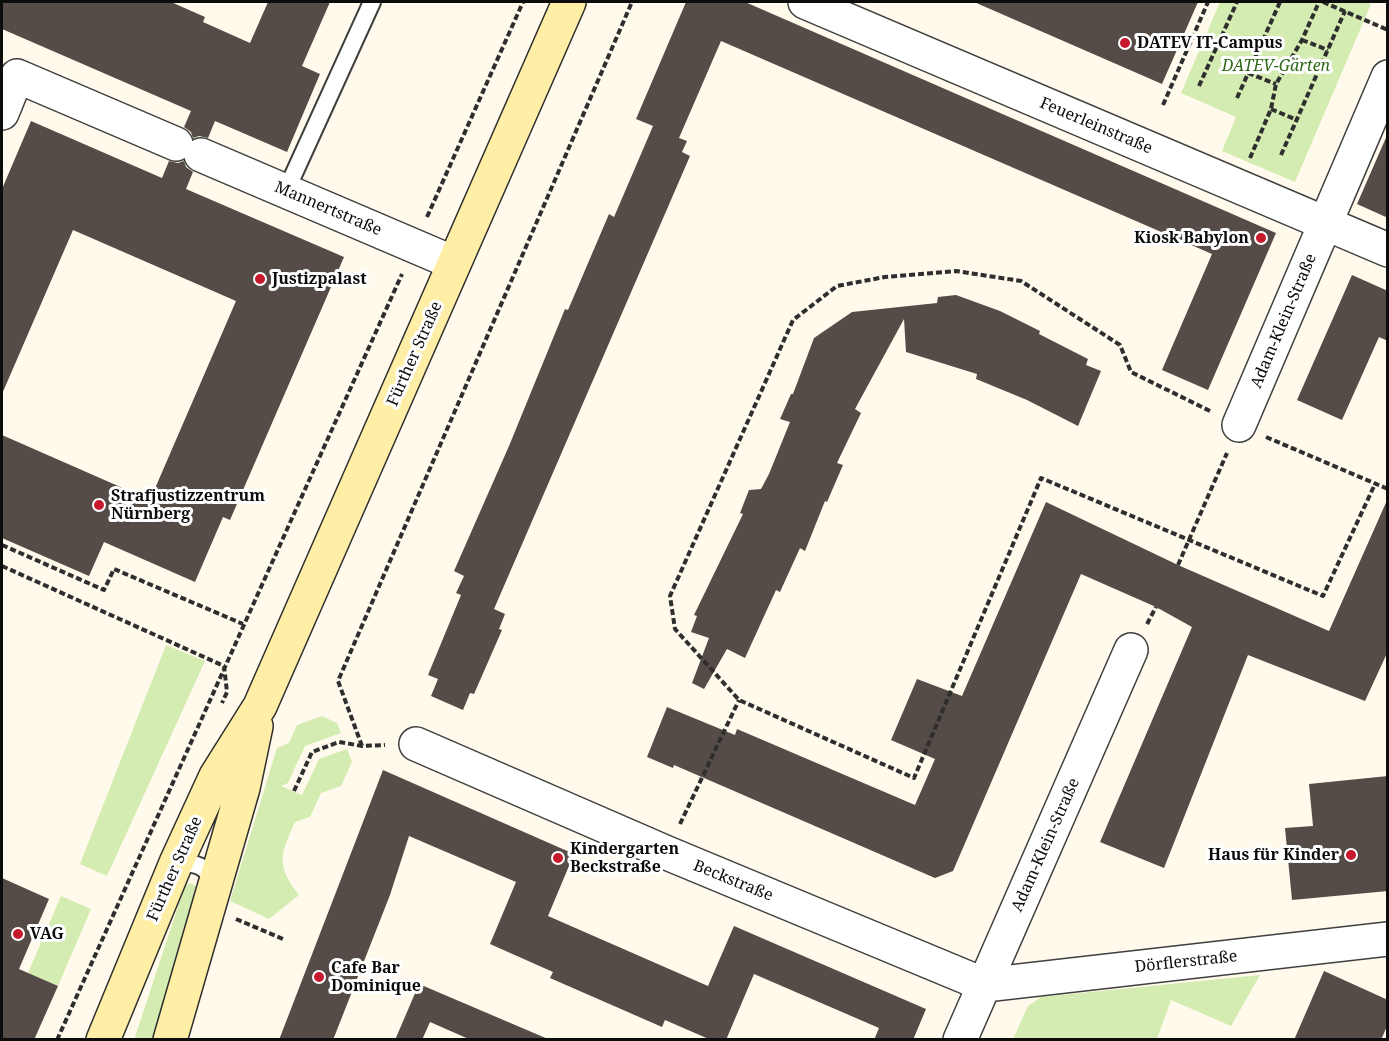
<!DOCTYPE html>
<meta charset="utf-8">
<style>
body{margin:0}
#map{position:relative;width:1389px;height:1041px;overflow:hidden;background:#fffaeb;font-family:"Noto Serif",serif}
canvas{display:block}
.frame{position:absolute;inset:0;border:3px solid #0c0c0c;pointer-events:none}
</style>
<div id="map">
<canvas width="1389" height="1041"></canvas>
<div class="frame"></div>
</div>
<script>
const ctx = document.querySelector('canvas').getContext('2d');
ctx.lineJoin = 'round';
function paint(path, color) {
  ctx.fillStyle = color;
  ctx.fill(path, 'evenodd');
}
function stroke(path, color, width, dash) {
  ctx.strokeStyle = color;
  ctx.lineWidth = width;
  ctx.lineCap = dash ? 'butt' : 'round';
  ctx.setLineDash(dash || []);
  ctx.stroke(path);
}
function drawText(font, color, halo, rows, align = 'center') {
  ctx.font = font + ' "Noto Serif",serif';
  ctx.lineWidth = 6;
  ctx.setLineDash([]);
  ctx.textBaseline = 'middle';
  ctx.strokeStyle = halo;
  ctx.fillStyle = color;
  for (const [text, x, y, turn = 0] of rows) {
    ctx.save();
    ctx.translate(x, y);
    ctx.rotate((+turn || 0) * Math.PI / 180);
    ctx.textAlign = isNaN(turn) ? turn : align;
    if (halo) ctx.strokeText(text, 0, 0);
    ctx.fillText(text, 0, 0);
    ctx.restore();
  }
}
paint(new Path2D(`
 M 1220,2 L 1365,2 L 1371,4 L 1295,182 L 1222,151 L 1236,117 L 1181,93 Z
 M 166,645 L 205,661 L 107,876 L 80,864 Z
 M 322,716 L 337,723 L 341,733 L 305,746 L 288,783 L 281,786 L 302,795 L 319,759 L 347,749 L 352,762 L 341,786 L 321,793 L 310,817 L 295,822 C 281,853 275,865 299,895 L 269,919 L 230,901 L 277,748 L 289,743 L 297,725 Z
 M 189,883 L 193,884 L 198,888 L 156,1039 L 134,1040 L 184,888 Z
 M 61,896 L 91,909 L 58,986 L 28,973 Z
 M 1260,975 L 1231,1026 L 1171,1000 L 1157,1039 L 1013,1039 L 1028,1006 L 1041,997 Z`), '#d4ecb1');
paint(new Path2D(`
 M 2,2 L 171,2 L 205,17 L 203,22 L 250,43 L 268,2 L 330,2 L 302,66 L 320,74 L 287,152 L 215,121 L 208,138 L 199,136 L 193,138 L 191,132 L 184,127 L 191,111 L 2,29 Z
 M 686,2 L 745,2 L 1276,233 L 1208,390 L 1162,370 L 1212,254 L 721,41 L 679,138 L 687,141 L 682,152 L 690,156 L 494,609 L 505,614 L 499,629 L 502,630 L 474,694 L 470,693 L 463,710 L 431,696 L 438,679 L 428,675 L 461,595 L 456,593 L 464,576 L 454,571 L 509,446 L 565,309 L 568,310 L 609,214 L 614,217 L 653,126 L 636,119 Z
 M 974,2 L 1198,2 L 1162,84 Z
 M 31,121 L 162,178 L 169,161 L 178,163 L 184,161 L 186,167 L 193,172 L 186,189 L 344,257 L 230,520 L 223,517 L 195,582 L 104,542 L 89,576 L 2,538 L 2,435 L 150,500 L 236,301 L 73,230 L 2,394 L 2,189 Z
 M 1388,133 L 1388,218 L 1357,204 Z
 M 1352,275 L 1388,291 L 1388,341 L 1379,337 L 1342,420 L 1297,400 Z
 M 956,295 L 1000,311 L 1040,331 L 1039,334 L 1088,359 L 1086,365 L 1101,371 L 1078,426 L 1027,400 L 976,379 L 977,374 L 906,352 L 904,319 L 855,409 L 861,413 L 837,463 L 843,465 L 827,502 L 825,501 L 805,551 L 800,548 L 780,592 L 776,590 L 745,658 L 727,649 L 704,689 L 692,683 L 709,638 L 691,632 L 697,616 L 694,615 L 743,514 L 740,513 L 749,490 L 761,489 L 769,474 L 790,422 L 780,419 L 791,394 L 793,394 L 814,338 L 852,312 L 937,303 L 938,297 Z
 M 1388,498 L 1388,651 L 1365,701 L 1248,655 L 1164,868 L 1100,842 L 1192,627 L 1156,607 L 1081,574 L 953,871 L 935,878 L 674,765 L 673,768 L 647,757 L 667,707 L 735,735 L 737,729 L 915,805 L 935,759 L 891,740 L 917,679 L 962,696 L 1046,502 L 1178,565 L 1329,631 Z
 M 383,770 L 574,854 L 548,916 L 708,986 L 734,926 L 926,1009 L 913,1040 L 874,1040 L 879,1028 L 754,974 L 726,1040 L 711,1040 L 665,1020 L 662,1027 L 550,978 L 553,972 L 490,944 L 516,882 L 409,836 L 390,895 L 333,1040 L 279,1040 Z
 M 1388,776 L 1388,891 L 1292,900 L 1285,828 L 1313,826 L 1309,784 Z
 M 2,878 L 49,899 L 19,969 L 58,986 L 34,1040 L 2,1040 Z
 M 1324,971 L 1388,1000 L 1388,1024 L 1381,1040 L 1294,1040 Z
 M 419,984 L 548,1039 L 548,1040 L 471,1040 L 430,1022 L 422,1040 L 395,1040 Z`), '#554c47');
const lane = new Path2D(`
 M 286,191 L 372,2
 M 176,863 C 198,863 205,865 215,884`);
const street = new Path2D(`
 M 805,2 L 1388,250
 M 2,113 L 17,76 L 176,144
 M 201,155 L 454,263
 M 1239,425 L 1388,77
 M 416,744 L 667,853 L 985,985 L 1388,939
 M 960,1040 L 1131,650`);
const secondary = new Path2D(`
 M 103,1040 L 176,863 L 216,776 L 260,706 L 569,2
 M 170,1040 L 243,788 L 256,726`);
stroke(lane, '#3f3f3f', 20);
stroke(street, '#3f3f3f', 36);
stroke(secondary, '#2e2e2e', 36);
stroke(new Path2D(`
 M 1323,2 L 1388,30
 M 1221,36 L 1258,50
 M 1302,40 L 1328,50
 M 1248,73 L 1276,84
 M 1199,86 L 1237,2
 M 1237,98 L 1280,2
 M 1163,105 L 1208,2
 M 1271,109 L 1297,120
 M 1281,155 L 1345,11
 M 1250,158 L 1271,109 L 1276,84 L 1302,40 L 1319,2
 M 427,217 L 523,2
 M 1210,411 L 1131,372 L 1120,345 L 1021,281 L 956,271 L 885,277 L 837,286 L 793,320 L 670,596 L 675,629 L 739,700 L 914,778 L 1041,478 L 1323,596 L 1375,484
 M 1266,437 L 1388,489
 M 2,545 L 104,590 L 114,569 L 243,624
 M 1178,565 L 1227,453
 M 2,566 L 224,666 L 227,692 L 222,703
 M 1147,624 L 1156,607
 M 362,746 L 338,681 L 632,2
 M 294,791 L 312,752 L 339,742 L 362,746 L 385,745
 M 680,824 L 739,700
 M 236,919 L 283,939
 M 57,1040 L 402,274`), '#2e2e2e', 4, [6, 3]);
stroke(lane, '#fff', 16);
stroke(street, '#fff', 33);
stroke(secondary, '#ffefa6', 33);
for (const [x, y, r, color] of [
 [1125,43,6,"#c7192e"],
 [1261,238,6,"#c7192e"],
 [260,279,6,"#c7192e"],
 [99,505,6,"#c7192e"],
 [1351,855,6,"#c7192e"],
 [558,858,6,"#c7192e"],
 [18,934,6,"#c7192e"],
 [319,977,6,"#c7192e"]
]) {
  const dot = new Path2D();
  dot.arc(x, y, r, 0, 2 * Math.PI);
  ctx.fillStyle = color;
  ctx.fill(dot);
  stroke(dot, '#fff', 2);
}
drawText('bold 16px', '#0c0c0c', '#fff', [
 ["DATEV IT-Campus",1137,43],
 ["Kiosk Babylon",1249,238,"right"],
 ["Justizpalast",272,279],
 ["Strafjustizzentrum",111,496],
 ["Nürnberg",111,514],
 ["Kindergarten",570,849],
 ["Beckstraße",570,867],
 ["Haus für Kinder",1339,855,"right"],
 ["VAG",30,934],
 ["Cafe Bar",331,968],
 ["Dominique",331,986]
], 'left');
drawText('italic 16px', '#2e6817', '#fff', [
 ["DATEV-Gärten",1276,66]
]);
drawText('16px', '#0c0c0c', '#fff', [
 ["Feuerleinstraße",1096,126,23],
 ["Mannertstraße",328,209,23],
 ["Adam-Klein-Straße",1284,321,-67],
 ["Fürther Straße",415,354,-66],
 ["Adam-Klein-Straße",1046,845,-66],
 ["Fürther Straße",175,869,-66],
 ["Beckstraße",733,881,22],
 ["Dörflerstraße",1186,962,-6]
]);
</script>
